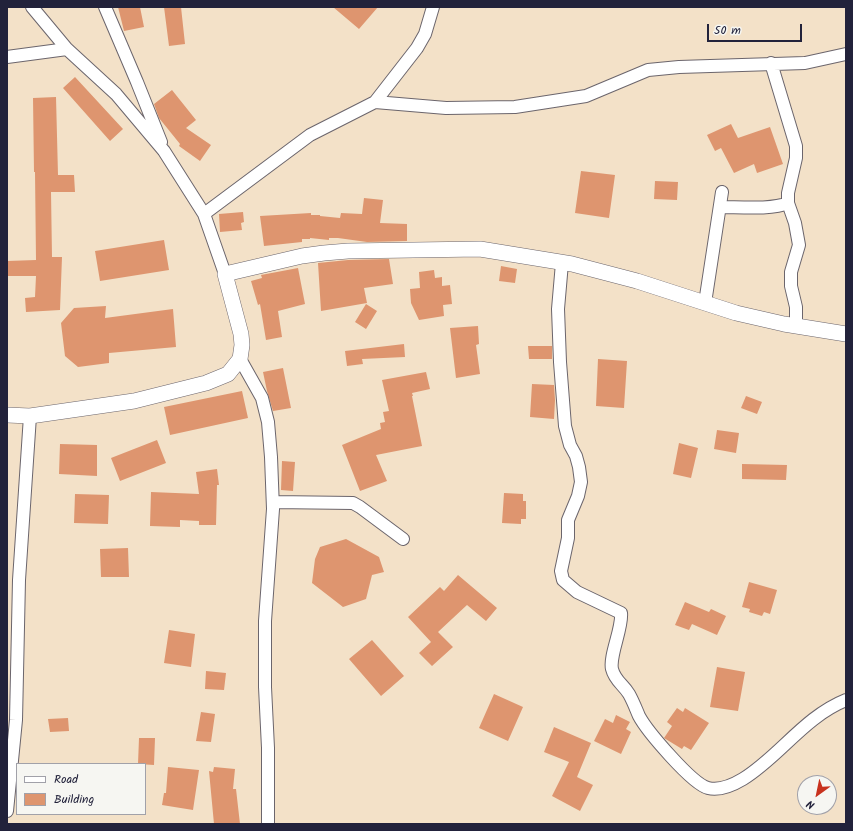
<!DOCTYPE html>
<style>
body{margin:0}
#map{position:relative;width:853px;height:831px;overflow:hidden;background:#f3e1c8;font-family:Kalam,sans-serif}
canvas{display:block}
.frame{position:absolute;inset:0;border:8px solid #22223b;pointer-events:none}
.legend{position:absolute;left:16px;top:763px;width:130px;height:52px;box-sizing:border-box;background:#f6f6f2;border:1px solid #a1a1a9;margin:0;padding:5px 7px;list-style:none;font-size:12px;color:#22223b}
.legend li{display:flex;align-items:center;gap:8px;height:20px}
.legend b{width:20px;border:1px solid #a1a1a9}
.north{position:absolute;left:797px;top:775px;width:40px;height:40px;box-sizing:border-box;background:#f6f6f2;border:1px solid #a1a1a9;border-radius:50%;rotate:213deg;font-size:11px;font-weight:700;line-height:16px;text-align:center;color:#22223b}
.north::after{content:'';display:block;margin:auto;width:14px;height:18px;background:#c8321e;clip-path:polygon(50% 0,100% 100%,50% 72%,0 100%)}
.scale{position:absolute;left:707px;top:24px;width:95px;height:18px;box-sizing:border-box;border:2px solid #22223b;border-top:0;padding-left:5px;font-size:12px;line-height:14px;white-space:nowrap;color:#22223b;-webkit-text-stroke:3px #f6f6f2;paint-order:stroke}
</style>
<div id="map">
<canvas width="853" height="831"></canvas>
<div class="frame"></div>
<ul class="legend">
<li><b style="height:5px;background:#fff"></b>Road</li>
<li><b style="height:11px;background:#de956f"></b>Building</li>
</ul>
<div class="north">N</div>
<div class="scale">50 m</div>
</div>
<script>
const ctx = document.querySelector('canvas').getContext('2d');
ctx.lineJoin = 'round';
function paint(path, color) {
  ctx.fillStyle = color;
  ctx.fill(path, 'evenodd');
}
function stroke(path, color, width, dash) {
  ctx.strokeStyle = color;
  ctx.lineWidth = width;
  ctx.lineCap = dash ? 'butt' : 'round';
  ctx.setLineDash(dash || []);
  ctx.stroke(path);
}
paint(new Path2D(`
 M 118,7 L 140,7 L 144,27 L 124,31 Z
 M 164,7 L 181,7 L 185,44 L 169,46 Z
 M 333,7 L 378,7 L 359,29 Z
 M 75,77 L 123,129 L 110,141 L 63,88 Z
 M 172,90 L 196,120 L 186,128 L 211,145 L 200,161 L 179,146 L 180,144 L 159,118 L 154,104 Z
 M 56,97 L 58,175 L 74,175 L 75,192 L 51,192 L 52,257 L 62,257 L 60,310 L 26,312 L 25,298 L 35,297 L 36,276 L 7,276 L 7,261 L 36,260 L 35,172 L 34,172 L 33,98 Z
 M 731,124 L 738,138 L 770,127 L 783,164 L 757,173 L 754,164 L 734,173 L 721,148 L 715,151 L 707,135 Z
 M 581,171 L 615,175 L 609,218 L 575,213 Z
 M 655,181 L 678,182 L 677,200 L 654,199 Z
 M 364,198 L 383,200 L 380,223 L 407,224 L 407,241 L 367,242 L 338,238 L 329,238 L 329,240 L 310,238 L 310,239 L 302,239 L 302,242 L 264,246 L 260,216 L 311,213 L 311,215 L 320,215 L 320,216 L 340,218 L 341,213 L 362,214 Z
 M 243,212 L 244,222 L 241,223 L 242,230 L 220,232 L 219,214 Z
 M 164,240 L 169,270 L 100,281 L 95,251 Z
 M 389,259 L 393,284 L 364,288 L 367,303 L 321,311 L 318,263 L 348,260 Z
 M 501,266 L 517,269 L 515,283 L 499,281 Z
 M 298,268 L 305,304 L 278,311 L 282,337 L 266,340 L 260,304 L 258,305 L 251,281 L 262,278 L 261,275 Z
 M 434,270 L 435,278 L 442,277 L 442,286 L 450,285 L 452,304 L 443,305 L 444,316 L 419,320 L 411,303 L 410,289 L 420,288 L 419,272 Z
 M 366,304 L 377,311 L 366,329 L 355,322 Z
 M 106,306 L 105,318 L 173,309 L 176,347 L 109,353 L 109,363 L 78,367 L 65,356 L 61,323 L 74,308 Z
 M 478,326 L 479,344 L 476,345 L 480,374 L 456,378 L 450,328 Z
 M 404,344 L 405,357 L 362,359 L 363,364 L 347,366 L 345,351 Z
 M 528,346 L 552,346 L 552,359 L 529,359 Z
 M 598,359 L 627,361 L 624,408 L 596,406 Z
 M 283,368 L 291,408 L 273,411 L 267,391 L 263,372 Z
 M 426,372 L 430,389 L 412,393 L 413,396 L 412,396 L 422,446 L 376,455 L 387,481 L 360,491 L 342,445 L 381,429 L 380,423 L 385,422 L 383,412 L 389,411 L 382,380 Z
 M 532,384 L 554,385 L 555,400 L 554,419 L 530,417 Z
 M 242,391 L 248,418 L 170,435 L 164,407 Z
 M 746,396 L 762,402 L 757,414 L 741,408 Z
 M 717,430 L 739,433 L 736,453 L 714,449 Z
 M 157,440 L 166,463 L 120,481 L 111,458 Z
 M 679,443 L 698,448 L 691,478 L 673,474 Z
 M 60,444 L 97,445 L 97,476 L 59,474 Z
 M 282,461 L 295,462 L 293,491 L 281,490 Z
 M 742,464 L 787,465 L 786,480 L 742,479 Z
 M 217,469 L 219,485 L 217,485 L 216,525 L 199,525 L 199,521 L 180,520 L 180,527 L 150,526 L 151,492 L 199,494 L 196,472 Z
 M 504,493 L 523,494 L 523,501 L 526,501 L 526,519 L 521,519 L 521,524 L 502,523 Z
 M 75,494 L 109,495 L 108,524 L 74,523 Z
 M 346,539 L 379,557 L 384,572 L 372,575 L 366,599 L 343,607 L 312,583 L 315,559 L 320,547 Z
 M 128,548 L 129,577 L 101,577 L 100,549 Z
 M 458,575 L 497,608 L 486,621 L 467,605 L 438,632 L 453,647 L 432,666 L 419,653 L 431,642 L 408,617 L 440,587 L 444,591 Z
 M 749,582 L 777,590 L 770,614 L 764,612 L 762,616 L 749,612 L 750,609 L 742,607 Z
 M 685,602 L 709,612 L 711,609 L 726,616 L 717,635 L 692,624 L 689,630 L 675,625 Z
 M 169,630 L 195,634 L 191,667 L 164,663 Z
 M 372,640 L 404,676 L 381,696 L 349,659 Z
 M 717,667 L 745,672 L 738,711 L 710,707 Z
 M 206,671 L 226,673 L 224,690 L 205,689 Z
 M 494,694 L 523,707 L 508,741 L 479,728 Z
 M 677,708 L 683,712 L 685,708 L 709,723 L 691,750 L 684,746 L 682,749 L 664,738 L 672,726 L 667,722 Z
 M 201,712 L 215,714 L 211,742 L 196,741 Z
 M 616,715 L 630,722 L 626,729 L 631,732 L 621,754 L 594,741 L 605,719 L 613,723 Z
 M 68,718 L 69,731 L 50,732 L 48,719 Z
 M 554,727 L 591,743 L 577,777 L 593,785 L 580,811 L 552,796 L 569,762 L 544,752 Z
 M 139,738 L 155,738 L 154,765 L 138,764 Z
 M 168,767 L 199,770 L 193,810 L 162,805 L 164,793 L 166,793 Z
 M 214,767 L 235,769 L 233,789 L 236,789 L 240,824 L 214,824 L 209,771 L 213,772 Z`), '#de956f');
const minor = new Path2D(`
 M 32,7 L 67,49 L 116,94 L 164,151 L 204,214 L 225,274
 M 105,7 L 137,82 L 161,142
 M 7,57 L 67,49
 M 771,63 L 796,146 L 796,158 L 788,193 L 788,203 L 795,223 L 799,245 L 791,272 L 791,286 L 796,307 L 796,326
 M 375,102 L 446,108 L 515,107 L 586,96 L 648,70 L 679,67 L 805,63 L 846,54
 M 720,207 C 739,207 772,210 788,203
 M 204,214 L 310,135 L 375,102 L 417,48 L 425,34 L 433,7
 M 562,263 L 558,309 L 560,362 L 565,426 L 570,445 L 576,456 L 579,467 L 581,482 L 578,496 L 568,520 L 568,538 L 561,571 L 563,580 L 577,592 L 621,613 C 623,627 609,656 612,669 C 615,681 623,684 629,694 C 633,701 636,709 639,716 C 647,731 692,784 708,788 C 720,791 733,785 743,779 C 780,756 804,717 846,700
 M 705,303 L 722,192
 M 240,359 L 262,398 L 268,422 L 271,457 L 273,509 L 265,621 L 265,687 L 268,748 L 268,824
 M 273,502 L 353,503 L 360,507 L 403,539
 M 7,811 L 16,720 L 19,580 L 30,416`);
const tertiary = new Path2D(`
 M 7,415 L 30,416 L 134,401 L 206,383 L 228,374 L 240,359 L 242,345 L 241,334 L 225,274 L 302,256 L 324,253 L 348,251 L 480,249 L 572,264 L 637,281 L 736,313 L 784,324 L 846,334`);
stroke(minor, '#6b656c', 14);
stroke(tertiary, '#6b656c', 16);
stroke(minor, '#fff', 12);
stroke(tertiary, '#fff', 15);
</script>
